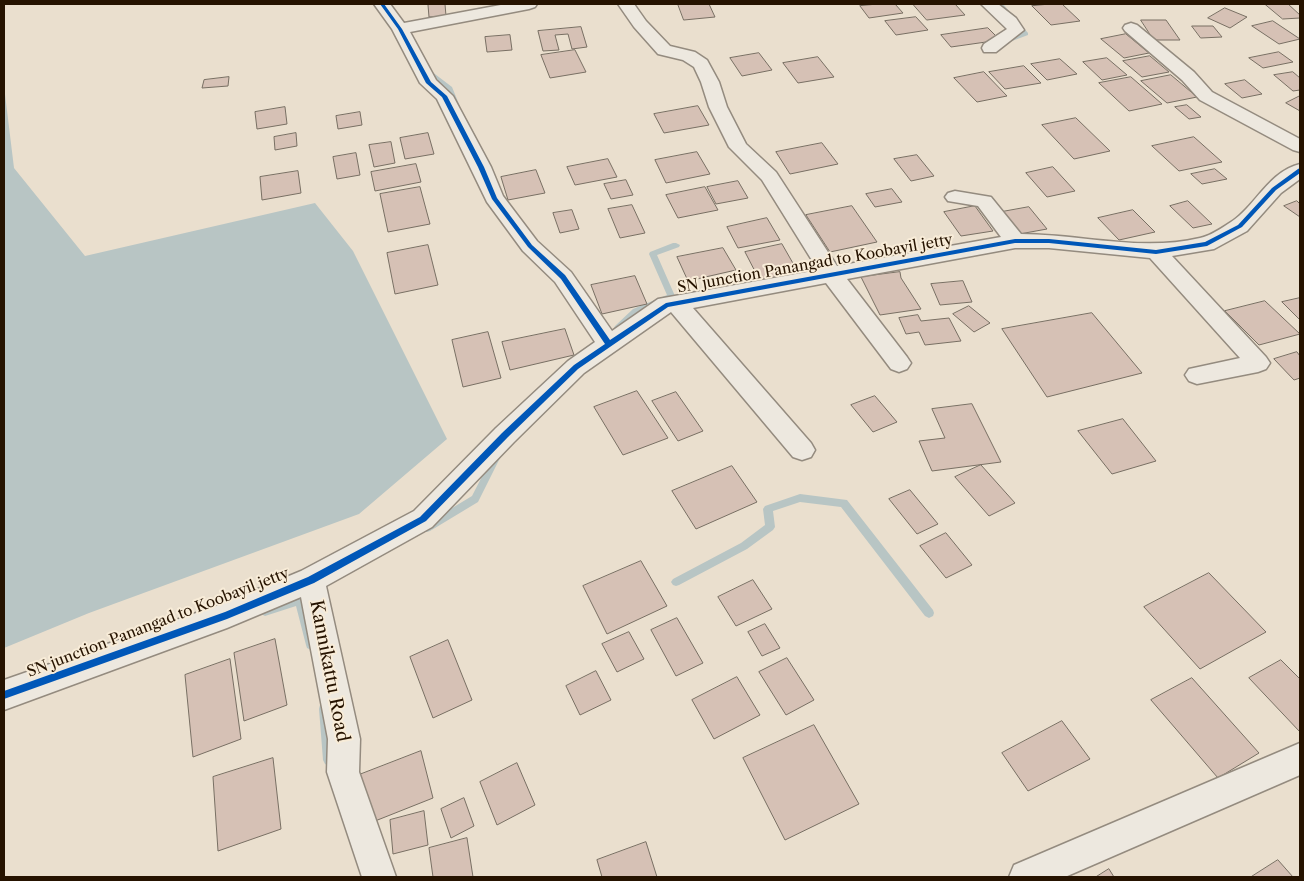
<!DOCTYPE html>
<style>
body{margin:0}
#map{position:relative;width:1304px;height:881px;overflow:hidden;background:#eadfce;font-family:"Libre Caslon Text",serif}
canvas{display:block}
.frame{position:absolute;inset:0;border:5px solid #261300;pointer-events:none}
</style>
<div id="map">
<canvas width="1304" height="881"></canvas>
<div class="frame"></div>
</div>
<script>
const ctx = document.querySelector('canvas').getContext('2d');
ctx.lineJoin = 'round';
function paint(path, color) {
  ctx.fillStyle = color;
  ctx.fill(path, 'evenodd');
}
function stroke(path, color, width, dash) {
  ctx.strokeStyle = color;
  ctx.lineWidth = width;
  ctx.lineCap = dash ? 'butt' : 'round';
  ctx.setLineDash(dash || []);
  ctx.stroke(path);
}
function drawText(font, color, halo, rows, align = 'center') {
  ctx.font = font + ' "Libre Caslon Text",serif';
  ctx.lineWidth = 4;
  ctx.setLineDash([]);
  ctx.textBaseline = 'middle';
  ctx.strokeStyle = halo;
  ctx.fillStyle = color;
  for (const [text, x, y, turn = 0] of rows) {
    ctx.save();
    ctx.translate(x, y);
    ctx.rotate((+turn || 0) * Math.PI / 180);
    ctx.textAlign = isNaN(turn) ? turn : align;
    if (halo) ctx.strokeText(text, 0, 0);
    ctx.fillText(text, 0, 0);
    ctx.restore();
  }
}
paint(new Path2D(`
 M 4,86 L 14,168 L 85,256 L 315,203 L 353,251 L 447,439 L 359,514 L 89,613 L 4,648 Z`), '#b8c5c4');
paint(new Path2D(`
 M 997,4 L 1003,4 L 1028,33 L 1028,35 L 1004,44 L 1000,44 L 1000,42 L 1022,33 Z
 M 423,68 L 427,68 L 452,87 L 461,109 L 460,110 L 455,109 L 447,89 L 423,70 Z
 M 673,243 L 676,243 L 680,245 L 679,247 L 657,255 L 675,296 L 674,298 L 639,313 L 622,329 L 624,332 L 623,334 L 617,334 L 614,328 L 615,326 L 633,309 L 667,295 L 649,254 L 650,252 Z
 M 498,450 L 501,451 L 502,454 L 478,502 L 430,531 L 427,532 L 424,531 L 422,528 L 424,525 L 472,496 L 495,451 Z
 M 800,494 L 847,500 L 933,610 L 934,613 L 933,616 L 929,618 L 925,616 L 841,507 L 800,502 L 773,511 L 775,527 L 773,530 L 747,549 L 679,585 L 676,586 L 673,585 L 671,582 L 673,579 L 741,543 L 765,525 L 763,509 L 765,506 Z
 M 311,589 L 314,590 L 316,593 L 314,596 L 305,602 L 316,645 L 315,648 L 311,650 L 307,648 L 306,645 L 296,606 L 265,616 L 261,614 L 260,611 L 261,608 L 296,596 Z
 M 324,704 L 328,705 L 329,709 L 335,760 L 333,764 L 329,766 L 325,764 L 323,760 L 319,709 L 320,705 Z`), '#b8c5c4');
const building = new Path2D(`
 M 445,4 L 446,16 L 429,17 L 428,5 Z
 M 678,4 L 709,4 L 715,17 L 684,20 Z
 M 878,4 L 895,4 L 903,13 L 869,18 L 860,6 Z
 M 913,4 L 955,4 L 965,15 L 927,20 Z
 M 1050,4 L 1062,4 L 1080,21 L 1051,25 L 1032,6 Z
 M 1265,4 L 1288,4 L 1300,15 L 1300,18 L 1283,19 Z
 M 1225,8 L 1247,17 L 1230,28 L 1208,18 Z
 M 916,17 L 928,30 L 896,35 L 885,21 Z
 M 1141,20 L 1166,20 L 1180,40 L 1154,40 Z
 M 1273,21 L 1300,39 L 1279,44 L 1252,26 Z
 M 1192,26 L 1213,26 L 1222,37 L 1201,38 Z
 M 581,27 L 587,47 L 572,49 L 568,34 L 555,35 L 559,50 L 543,51 L 538,31 Z
 M 988,28 L 1000,40 L 951,47 L 941,35 Z
 M 1126,34 L 1149,53 L 1124,58 L 1101,39 Z
 M 510,35 L 512,50 L 487,52 L 485,37 Z
 M 575,50 L 586,72 L 550,78 L 541,55 Z
 M 1279,52 L 1293,62 L 1263,68 L 1249,58 Z
 M 759,53 L 772,70 L 742,76 L 730,58 Z
 M 1150,56 L 1169,72 L 1142,77 L 1123,61 Z
 M 818,57 L 834,77 L 798,83 L 783,63 Z
 M 1107,58 L 1127,75 L 1102,80 L 1083,62 Z
 M 1060,59 L 1077,74 L 1047,80 L 1031,64 Z
 M 1024,66 L 1041,83 L 1005,89 L 989,72 Z
 M 984,72 L 1007,96 L 977,102 L 954,78 Z
 M 1293,72 L 1300,78 L 1300,90 L 1293,91 L 1274,75 Z
 M 1171,75 L 1197,97 L 1167,103 L 1141,81 Z
 M 229,77 L 228,86 L 202,88 L 204,80 Z
 M 1131,77 L 1162,104 L 1129,111 L 1099,83 Z
 M 1245,80 L 1262,94 L 1242,98 L 1225,84 Z
 M 1300,96 L 1300,111 L 1286,103 Z
 M 1187,105 L 1201,117 L 1189,119 L 1175,107 Z
 M 698,106 L 709,125 L 664,133 L 654,114 Z
 M 285,107 L 287,124 L 257,129 L 255,112 Z
 M 360,112 L 362,125 L 338,129 L 336,116 Z
 M 1076,118 L 1110,151 L 1074,159 L 1042,125 Z
 M 296,133 L 297,146 L 275,150 L 274,137 Z
 M 428,133 L 434,154 L 405,159 L 400,138 Z
 M 1194,137 L 1222,162 L 1179,171 L 1152,146 Z
 M 391,142 L 395,163 L 374,167 L 369,145 Z
 M 822,143 L 838,164 L 790,174 L 776,152 Z
 M 697,152 L 710,174 L 666,183 L 655,160 Z
 M 356,153 L 360,175 L 337,179 L 333,157 Z
 M 917,155 L 934,176 L 911,181 L 894,159 Z
 M 608,159 L 617,177 L 575,185 L 567,167 Z
 M 416,164 L 421,182 L 375,191 L 371,172 Z
 M 1053,167 L 1075,191 L 1047,197 L 1026,173 Z
 M 1215,169 L 1227,179 L 1202,184 L 1191,174 Z
 M 536,170 L 545,193 L 508,200 L 501,177 Z
 M 298,171 L 301,193 L 262,200 L 260,177 Z
 M 626,180 L 633,195 L 611,199 L 604,184 Z
 M 738,181 L 748,198 L 716,204 L 707,187 Z
 M 420,187 L 430,224 L 388,232 L 380,194 Z
 M 705,187 L 718,210 L 678,218 L 666,195 Z
 M 892,189 L 902,202 L 875,207 L 866,194 Z
 M 1188,201 L 1212,224 L 1193,228 L 1170,206 Z
 M 1297,201 L 1300,204 L 1300,217 L 1284,206 Z
 M 632,205 L 645,233 L 620,238 L 608,209 Z
 M 852,206 L 877,242 L 830,252 L 806,215 Z
 M 975,206 L 993,231 L 961,236 L 944,212 Z
 M 1029,207 L 1047,229 L 1014,235 L 996,213 Z
 M 572,210 L 579,229 L 560,233 L 553,213 Z
 M 1133,210 L 1155,232 L 1119,240 L 1098,218 Z
 M 767,218 L 780,240 L 738,248 L 727,227 Z
 M 782,244 L 798,272 L 760,281 L 745,252 Z
 M 428,245 L 438,285 L 395,294 L 387,253 Z
 M 723,248 L 736,270 L 688,281 L 677,257 Z
 M 900,272 L 901,278 L 921,309 L 880,315 L 861,277 Z
 M 635,276 L 647,304 L 602,314 L 591,285 Z
 M 963,281 L 972,302 L 940,305 L 931,284 Z
 M 1300,298 L 1300,320 L 1282,302 Z
 M 1265,301 L 1300,334 L 1259,345 L 1225,311 Z
 M 969,306 L 990,323 L 974,332 L 953,314 Z
 M 1092,313 L 1142,373 L 1047,397 L 1002,329 Z
 M 918,315 L 921,321 L 949,318 L 961,341 L 925,345 L 919,332 L 906,334 L 899,318 Z
 M 565,329 L 574,355 L 510,370 L 502,342 Z
 M 488,332 L 501,378 L 463,387 L 452,340 Z
 M 1297,352 L 1300,356 L 1300,378 L 1294,380 L 1274,359 Z
 M 637,391 L 668,438 L 623,455 L 594,407 Z
 M 676,392 L 703,431 L 678,441 L 652,401 Z
 M 875,396 L 897,422 L 873,432 L 851,405 Z
 M 972,404 L 1001,462 L 932,471 L 919,441 L 945,438 L 932,409 Z
 M 1123,419 L 1156,461 L 1112,474 L 1078,431 Z
 M 981,465 L 1015,503 L 989,516 L 955,477 Z
 M 732,466 L 757,502 L 696,529 L 672,491 Z
 M 910,490 L 938,524 L 917,534 L 889,499 Z
 M 946,533 L 972,565 L 946,578 L 920,546 Z
 M 641,561 L 667,606 L 607,634 L 583,586 Z
 M 1209,573 L 1266,632 L 1200,669 L 1144,607 Z
 M 753,580 L 772,609 L 736,626 L 718,597 Z
 M 677,618 L 703,663 L 676,676 L 651,630 Z
 M 765,624 L 780,648 L 762,656 L 748,632 Z
 M 629,632 L 644,659 L 617,672 L 602,644 Z
 M 275,639 L 287,705 L 244,721 L 234,653 Z
 M 448,640 L 472,700 L 433,718 L 410,657 Z
 M 787,658 L 814,700 L 786,715 L 759,672 Z
 M 230,659 L 241,739 L 193,757 L 185,675 Z
 M 1281,660 L 1300,679 L 1300,732 L 1249,678 Z
 M 596,671 L 611,700 L 580,715 L 566,686 Z
 M 737,677 L 760,715 L 714,739 L 692,700 Z
 M 1192,678 L 1259,753 L 1218,778 L 1151,700 Z
 M 1062,721 L 1090,759 L 1028,791 L 1002,753 Z
 M 814,725 L 859,804 L 785,840 L 743,758 Z
 M 421,751 L 433,798 L 370,823 L 359,775 Z
 M 273,758 L 281,829 L 218,851 L 213,777 Z
 M 517,763 L 535,805 L 497,825 L 480,782 Z
 M 464,798 L 474,826 L 451,838 L 441,809 Z
 M 424,811 L 428,845 L 393,854 L 390,820 Z
 M 467,838 L 473,877 L 433,877 L 429,848 Z
 M 646,842 L 657,877 L 602,877 L 597,860 Z
 M 1278,860 L 1293,877 L 1251,877 Z
 M 1109,869 L 1114,877 L 1096,877 Z`);
paint(building, '#d6c1b5');
stroke(building, '#786f63', 1);
const street = new Path2D(`
 M 374,4 L 390,4 L 404,23 L 506,4 L 537,4 L 535,7 L 529,9 L 410,32 L 436,80 L 453,96 L 491,167 L 503,196 L 537,241 L 571,272 L 612,331 L 658,299 L 818,270 L 762,180 L 729,147 L 709,107 L 701,82 L 694,67 L 683,60 L 658,54 L 634,27 L 618,4 L 634,4 L 646,21 L 670,46 L 695,52 L 707,60 L 719,82 L 727,107 L 746,144 L 776,172 L 837,266 L 1001,237 L 978,206 L 948,201 L 945,197 L 948,193 L 955,191 L 991,197 L 1021,234 C 1080,234 1141,252 1200,238 C 1210,236 1222,228 1231,222 C 1254,208 1269,171 1300,164 L 1300,179 L 1281,193 L 1247,231 L 1214,249 L 1172,256 L 1266,357 L 1270,363 L 1266,369 L 1258,372 L 1197,384 L 1189,381 L 1185,375 L 1189,369 L 1240,358 L 1150,258 L 1049,248 L 1015,248 L 847,279 L 907,357 L 911,363 L 907,369 L 899,372 L 891,369 L 826,283 L 693,308 L 811,443 L 815,450 L 811,457 L 802,460 L 793,457 L 671,312 L 584,373 L 514,442 L 432,527 L 326,586 L 360,739 L 359,772 L 396,877 L 362,877 L 327,772 L 328,739 L 301,597 L 227,628 L 4,710 L 4,680 L 222,604 L 301,571 L 414,511 L 496,428 L 568,361 L 595,342 L 555,282 L 523,251 L 487,202 L 437,99 L 420,83 L 392,29 Z
 M 981,4 L 998,4 L 1016,18 L 1024,30 L 996,52 L 984,52 L 982,48 L 984,44 L 1007,29 Z
 M 1131,23 L 1137,25 L 1194,72 L 1212,92 L 1300,139 L 1300,152 L 1293,150 L 1200,100 L 1182,80 L 1125,31 L 1123,28 L 1125,25 Z
 M 1300,743 L 1300,775 L 1065,877 L 1009,877 L 1014,865 Z`);
stroke(street, '#948b7f', 3);
paint(street, '#ede8df');
paint(new Path2D(`
 M 380,4 L 384,4 L 402,29 L 431,82 L 447,96 L 484,167 L 497,198 L 532,245 L 565,275 L 610,340 L 666,303 L 1015,239 L 1049,239 L 1156,250 L 1205,242 L 1238,225 L 1272,188 L 1298,169 L 1300,168 L 1300,173 L 1276,190 L 1242,227 L 1207,246 L 1156,254 L 1049,243 L 1015,243 L 668,307 L 578,369 L 508,437 L 426,521 L 314,583 L 227,619 L 4,699 L 4,691 L 225,612 L 308,577 L 420,517 L 502,433 L 574,365 L 605,344 L 561,279 L 528,247 L 492,199 L 478,167 L 442,97 L 426,83 L 398,29 Z`), '#0057b8');
drawText('15px', '#261300', '#f8ecd8', [
 ["SN junction Panangad to Koobayil jetty",815,264,-10],
 ["SN junction Panangad to Koobayil jetty",158,623,-21]
]);
drawText('18px', '#261300', '#f8ecd8', [
 ["Kannikattu Road",329,671,79]
]);
</script>
